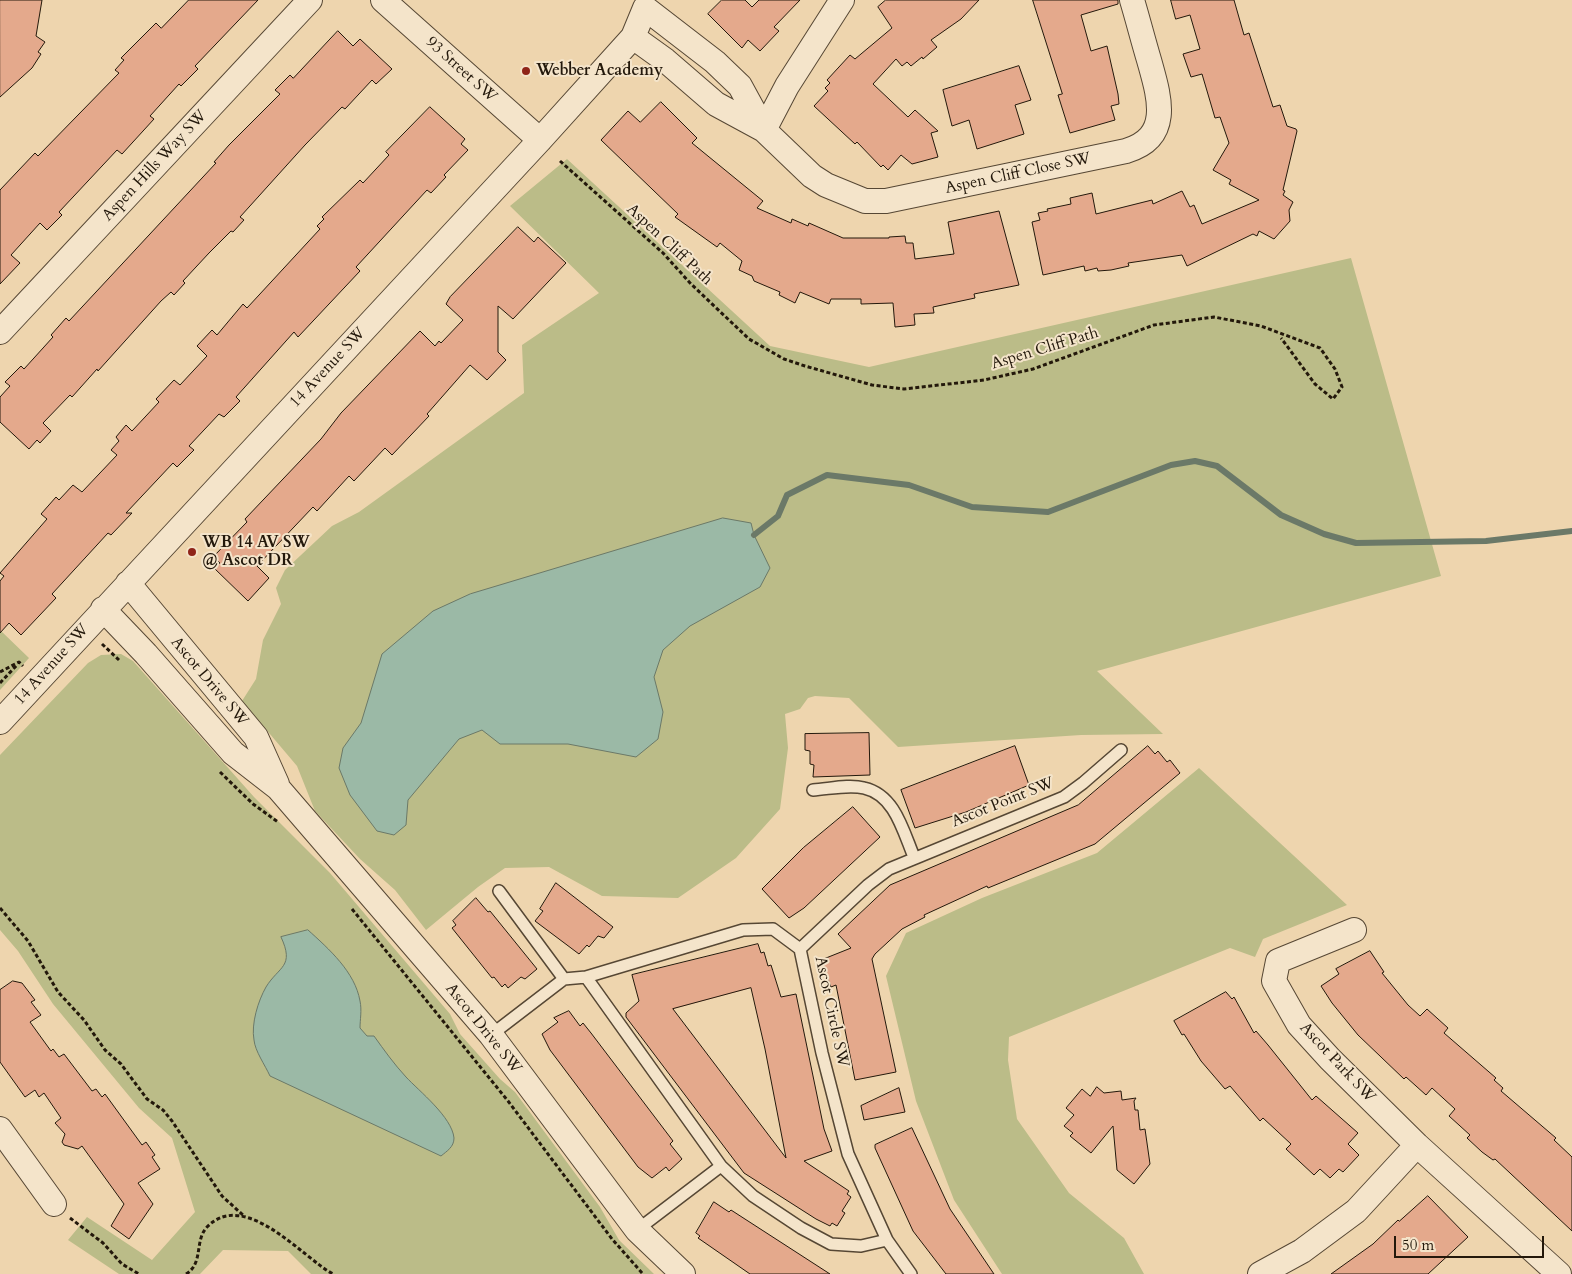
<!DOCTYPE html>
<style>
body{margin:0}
#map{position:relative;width:1572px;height:1274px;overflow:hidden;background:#eed5ae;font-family:Cardo,serif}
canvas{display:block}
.scale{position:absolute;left:1394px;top:1236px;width:150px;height:22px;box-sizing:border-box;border:2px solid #23180b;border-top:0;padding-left:6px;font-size:15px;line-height:18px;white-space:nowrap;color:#23180b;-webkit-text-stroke:4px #f4e4ca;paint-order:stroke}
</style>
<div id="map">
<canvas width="1572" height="1274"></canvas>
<div class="scale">50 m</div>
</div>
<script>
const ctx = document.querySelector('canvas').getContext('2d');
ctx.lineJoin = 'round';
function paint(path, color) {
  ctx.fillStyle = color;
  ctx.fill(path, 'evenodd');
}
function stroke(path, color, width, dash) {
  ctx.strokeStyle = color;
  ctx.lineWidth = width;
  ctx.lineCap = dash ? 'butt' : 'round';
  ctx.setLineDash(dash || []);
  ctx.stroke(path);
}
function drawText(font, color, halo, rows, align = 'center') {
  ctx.font = font + ' Cardo,serif';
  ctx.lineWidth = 4;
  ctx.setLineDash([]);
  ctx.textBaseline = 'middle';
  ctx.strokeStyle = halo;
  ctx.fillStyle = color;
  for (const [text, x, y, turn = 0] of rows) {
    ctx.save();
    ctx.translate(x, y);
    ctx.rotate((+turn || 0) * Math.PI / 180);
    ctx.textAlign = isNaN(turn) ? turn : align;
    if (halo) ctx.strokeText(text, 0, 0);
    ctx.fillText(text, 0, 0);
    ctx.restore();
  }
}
paint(new Path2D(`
 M 567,159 L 770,346 L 869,367 L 1351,258 L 1441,576 L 1097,671 L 1163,734 L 1081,735 L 898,747 L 849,698 L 815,696 L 808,698 L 800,709 L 785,714 L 788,748 L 780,809 L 736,858 L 678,898 L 602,896 L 549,867 L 505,868 L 478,887 L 426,930 L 395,890 L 360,859 L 315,811 L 297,766 L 242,701 L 256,679 L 263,640 L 281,604 L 276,588 L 285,570 L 332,526 L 359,512 L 524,393 L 522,345 L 599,293 L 510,206 Z
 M 0,630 L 29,658 L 0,690 Z
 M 121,654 L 133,661 L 254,797 L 330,873 L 450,1014 L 460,1034 L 500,1079 L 515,1092 L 600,1207 L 619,1240 L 654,1274 L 311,1274 L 288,1251 L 223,1250 L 200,1274 L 119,1274 L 68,1240 L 87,1217 L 152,1260 L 195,1212 L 172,1138 L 139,1108 L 53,1004 L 18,951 L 0,930 L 0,755 L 88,663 L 101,655 Z
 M 1199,768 L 1347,905 L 1263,939 L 1255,957 L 1230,948 L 1009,1037 L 1008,1060 L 1017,1119 L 1069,1193 L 1124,1238 L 1144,1274 L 1002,1274 L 954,1200 L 916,1101 L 886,976 L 906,933 L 982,898 L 1097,853 Z`), '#bbbc88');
const water = new Path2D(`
 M 723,518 L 751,523 L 754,535 L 770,568 L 760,587 L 690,626 L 663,650 L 654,677 L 663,712 L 658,739 L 636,757 L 568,744 L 500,744 L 482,730 L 459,739 L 408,800 L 406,825 L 394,835 L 377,831 L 350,795 L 339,768 L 343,748 L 361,723 L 382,654 L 433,611 L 470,594 Z
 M 308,930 C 329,949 355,972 360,1001 C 362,1010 360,1020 360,1028 L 367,1036 L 374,1036 C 384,1050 394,1064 406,1077 C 419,1091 452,1117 454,1138 C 454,1147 447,1151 441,1156 L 270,1076 C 265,1065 255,1051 254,1040 C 251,1024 258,1001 266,987 C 279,966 295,967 281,937 Z`);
paint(water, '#9bb9a6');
stroke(water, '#6b7968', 1);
stroke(new Path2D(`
 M 754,535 L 778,516 L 787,495 L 827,475 L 909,485 L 972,507 L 1048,512 L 1171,465 L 1195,461 L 1217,466 L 1281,515 L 1324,534 L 1356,543 L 1486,541 L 1572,531`), '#6b7968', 6);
const building = new Path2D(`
 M 0,0 L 42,0 L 36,36 L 45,42 L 38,52 L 41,54 L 32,68 L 0,97 Z
 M 189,0 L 258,0 L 195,66 L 198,69 L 181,86 L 179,84 L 150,116 L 154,119 L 122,154 L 117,150 L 59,212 L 62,215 L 47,230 L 40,223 L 11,255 L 20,263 L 0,284 L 0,190 L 35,153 L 38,156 L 119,73 L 115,70 L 124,60 L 121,58 L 156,23 L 161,28 Z
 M 722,0 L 745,0 L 752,7 L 759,0 L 800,0 L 774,27 L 779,31 L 760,51 L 748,40 L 742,48 L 708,14 Z
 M 886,0 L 979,0 L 961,19 L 931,40 L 937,47 L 923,59 L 922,57 L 911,66 L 907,62 L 902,66 L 896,59 L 873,84 L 908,117 L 915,110 L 938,131 L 931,133 L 938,157 L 912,164 L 901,155 L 888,170 L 883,165 L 881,167 L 857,142 L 855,144 L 814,106 L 828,91 L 825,88 L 830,83 L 827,80 L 850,55 L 855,59 L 892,28 L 878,7 Z
 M 1033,0 L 1118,0 L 1118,4 L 1081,15 L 1091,51 L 1107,46 L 1118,94 L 1119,104 L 1111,106 L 1115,120 L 1070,133 L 1058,95 L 1062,94 Z
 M 1171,0 L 1234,0 L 1244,35 L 1249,33 L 1273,107 L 1280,105 L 1287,126 L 1296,129 L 1297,131 L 1283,190 L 1285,191 L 1283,195 L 1293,202 L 1289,210 L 1290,221 L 1274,239 L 1259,231 L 1257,236 L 1253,234 L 1187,266 L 1182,255 L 1128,263 L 1129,266 L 1111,270 L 1098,271 L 1097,268 L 1085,271 L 1084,266 L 1043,275 L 1032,222 L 1040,220 L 1038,213 L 1048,211 L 1047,209 L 1071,204 L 1070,198 L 1092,193 L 1096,214 L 1152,200 L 1153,204 L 1182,191 L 1190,207 L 1194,205 L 1202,224 L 1259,200 L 1229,184 L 1231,180 L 1213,170 L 1229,143 L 1220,117 L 1215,118 L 1202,74 L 1191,77 L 1183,54 L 1200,49 L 1190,15 L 1176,19 Z
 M 338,31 L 353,46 L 360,39 L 392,69 L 376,84 L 372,80 L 345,109 L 342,107 L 305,145 L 240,217 L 244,220 L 233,232 L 231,231 L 209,253 L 183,281 L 185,283 L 174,295 L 171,292 L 161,301 L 98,371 L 97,369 L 72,397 L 70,395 L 43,423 L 51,431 L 40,443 L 37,440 L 29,449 L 0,422 L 0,397 L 10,386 L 5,382 L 21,366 L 24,369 L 53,337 L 51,335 L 66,318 L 69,321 L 216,163 L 214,162 L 229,145 L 280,94 L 275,90 L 290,75 L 293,78 Z
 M 1019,66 L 1031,100 L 1015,105 L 1024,134 L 977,149 L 969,120 L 952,126 L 943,90 Z
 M 661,102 L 697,138 L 692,143 L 763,201 L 757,208 L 791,223 L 792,219 L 808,226 L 809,223 L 843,238 L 889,238 L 889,237 L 905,236 L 906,243 L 913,243 L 915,259 L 954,254 L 948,222 L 999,211 L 1019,285 L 974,294 L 975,298 L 933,307 L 934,313 L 914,314 L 915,325 L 895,327 L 893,303 L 861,304 L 861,299 L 831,299 L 829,304 L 800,292 L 795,303 L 779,295 L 780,292 L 754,281 L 752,276 L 739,270 L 742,261 L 720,243 L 717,247 L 675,217 L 678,214 L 601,140 L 628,111 L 640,122 Z
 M 430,107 L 465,139 L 461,144 L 468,150 L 444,175 L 446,177 L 431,193 L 427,190 L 356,267 L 360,271 L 298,337 L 294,332 L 236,397 L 240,401 L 224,417 L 219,414 L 189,446 L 194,450 L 177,467 L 173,463 L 126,513 L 132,513 L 111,535 L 108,533 L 52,594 L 56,598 L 21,635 L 9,623 L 0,633 L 0,581 L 4,576 L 0,573 L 47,519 L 41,514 L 56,497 L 59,500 L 73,485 L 82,492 L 117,455 L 111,450 L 119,441 L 116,437 L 126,425 L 132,431 L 159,402 L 156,399 L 174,380 L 180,385 L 207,356 L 197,346 L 212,330 L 217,335 L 243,304 L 247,308 L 320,229 L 317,226 L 324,219 L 322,217 L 360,180 L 363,183 L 389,155 L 386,152 Z
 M 518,227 L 534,242 L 538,237 L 566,263 L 513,319 L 498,306 L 498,352 L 506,360 L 487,380 L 470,365 L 427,414 L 429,416 L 392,455 L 385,448 L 354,481 L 349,476 L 317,511 L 313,507 L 257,566 L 269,578 L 248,601 L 214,568 L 220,563 L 213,557 L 247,522 L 245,519 L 321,439 L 341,413 L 420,331 L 435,346 L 439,341 L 441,343 L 463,320 L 446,304 L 450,297 Z
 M 869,733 L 870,775 L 813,777 L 814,765 L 810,764 L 810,751 L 805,750 L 805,734 Z
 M 1015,746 L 1029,785 L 966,812 L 915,828 L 901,790 Z
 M 1148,746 L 1155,754 L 1158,751 L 1167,762 L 1170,760 L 1180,773 L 1095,844 L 988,888 L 987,886 L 924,915 L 925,917 L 902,929 L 875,954 L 872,959 L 896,1072 L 855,1080 L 836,985 L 831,987 L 821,960 L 851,948 L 838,934 L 890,885 L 1078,805 Z
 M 853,807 L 880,837 L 804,908 L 789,918 L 762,889 L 803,848 Z
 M 556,883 L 613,927 L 604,938 L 598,936 L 589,947 L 587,945 L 579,954 L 535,921 L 543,911 L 540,909 Z
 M 476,898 L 488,912 L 490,911 L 537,969 L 525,979 L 521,977 L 508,988 L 505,984 L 502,987 L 494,977 L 492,978 L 452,928 L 456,925 L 453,921 Z
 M 758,944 L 761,953 L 764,952 L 768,966 L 771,965 L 781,997 L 796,994 L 824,1129 L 832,1151 L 804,1161 L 849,1191 L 847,1194 L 851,1197 L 842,1211 L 845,1213 L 837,1226 L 832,1223 L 830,1226 L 816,1219 L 744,1173 L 626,1017 L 626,1013 L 639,1001 L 632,975 ZM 751,988 L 765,1049 L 786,1158 L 673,1009 Z
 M 1370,951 L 1384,972 L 1382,973 L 1408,1005 L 1420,1016 L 1427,1009 L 1448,1028 L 1444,1033 L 1496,1078 L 1494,1080 L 1503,1088 L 1501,1091 L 1556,1138 L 1554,1140 L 1572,1157 L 1572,1231 L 1495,1159 L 1493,1160 L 1482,1152 L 1467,1138 L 1470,1135 L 1449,1116 L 1455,1109 L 1432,1088 L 1426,1095 L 1406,1077 L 1404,1079 L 1358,1035 L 1332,1003 L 1321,986 L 1339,974 L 1336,969 Z
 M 13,981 L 22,983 L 35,1000 L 31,1002 L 41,1015 L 30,1022 L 51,1051 L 53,1049 L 59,1057 L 64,1054 L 92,1091 L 96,1089 L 102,1097 L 105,1094 L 142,1145 L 146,1142 L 155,1155 L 152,1157 L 160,1169 L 138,1183 L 153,1204 L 129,1239 L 111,1226 L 124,1204 L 82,1146 L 78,1149 L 64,1145 L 62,1142 L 65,1134 L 55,1123 L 61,1118 L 44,1093 L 39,1097 L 35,1090 L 25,1097 L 0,1062 L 0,990 Z
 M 1226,992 L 1232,999 L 1234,997 L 1254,1033 L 1256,1031 L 1268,1045 L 1312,1100 L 1316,1096 L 1358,1133 L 1348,1144 L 1359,1155 L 1343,1172 L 1339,1169 L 1330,1178 L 1320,1169 L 1314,1175 L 1286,1149 L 1291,1144 L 1263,1118 L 1260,1121 L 1230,1086 L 1225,1089 L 1201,1061 L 1184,1034 L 1182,1035 L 1174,1021 Z
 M 569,1011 L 580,1026 L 583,1023 L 591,1033 L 673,1141 L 670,1144 L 682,1159 L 669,1171 L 666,1167 L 652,1178 L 638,1167 L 550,1050 L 542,1034 L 558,1022 L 554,1018 Z
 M 1097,1087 L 1104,1093 L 1121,1091 L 1122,1100 L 1136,1098 L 1134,1101 L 1135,1110 L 1138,1110 L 1140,1130 L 1145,1129 L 1150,1164 L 1134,1184 L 1117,1170 L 1113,1126 L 1091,1153 L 1070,1136 L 1073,1133 L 1064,1126 L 1074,1115 L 1066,1108 L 1082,1089 L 1090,1096 Z
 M 899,1088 L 905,1112 L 864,1120 L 861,1106 Z
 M 912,1128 L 950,1209 L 994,1274 L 946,1274 L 913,1231 L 875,1148 L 875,1145 Z
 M 1428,1196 L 1468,1237 L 1428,1274 L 1331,1274 L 1373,1244 L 1398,1220 L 1399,1221 Z
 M 714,1202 L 729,1212 L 731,1210 L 830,1274 L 750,1274 L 698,1238 L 700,1236 L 696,1233 Z`);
paint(building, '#e4a98c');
stroke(building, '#23180b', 1);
const lane = new Path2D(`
 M 813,790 C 829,789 849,784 864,788 C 895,795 903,831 914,857
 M 499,891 L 564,979
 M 800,949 L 868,885 L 889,869 L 1064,797 L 1083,783 L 1121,750
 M 586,977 L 721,1166 L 753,1196 L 801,1228 L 831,1244 L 861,1246 L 887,1240
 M 491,1035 L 564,979 L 586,977 L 743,930 L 773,929 L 800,949 L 822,1053 L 848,1154 L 887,1240 L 911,1274
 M 637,1230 L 721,1166`);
const street = new Path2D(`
 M 383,0 L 540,140
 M 633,37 L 665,60 L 716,104 L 764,130 L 812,176 L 826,185 L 865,201 L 886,201 L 1126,151 C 1173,137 1159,96 1149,60 C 1143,40 1138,20 1132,0
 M 764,130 L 787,86 L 842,0
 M 0,332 L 310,0
 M 128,583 L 256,737 L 277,784
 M 103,609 L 146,654 L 233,753 L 278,788 L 491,1035 L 637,1230 L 683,1274
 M 0,722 L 540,140 L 633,37 L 645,8 L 715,62 L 740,86 L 764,130
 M 1354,930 L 1278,961 L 1274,981 L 1299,1025 L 1330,1059 L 1417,1145 L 1559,1274
 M 0,1129 L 54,1204
 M 1260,1274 L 1302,1251 L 1356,1211 L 1417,1145`);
stroke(lane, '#564734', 14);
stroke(street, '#564734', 26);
stroke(new Path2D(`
 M 560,161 L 663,253 L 691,284 L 749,339 L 784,359 L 805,366 L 872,385 L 904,389 L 984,380 L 1033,369 L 1154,325 L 1214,317 L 1261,326 L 1320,348 L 1335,369 L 1342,387 L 1333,399 L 1315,384 L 1281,338
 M 102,644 L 119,660
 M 0,672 L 19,662 L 23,666
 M 0,683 L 17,665
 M 220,772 L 253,804 L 278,822
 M 0,908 L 28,941 L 58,992 L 84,1020 L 105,1050 L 121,1064 L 147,1099 L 163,1110 L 172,1121 L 222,1196 L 244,1216
 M 352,909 L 508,1101 L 612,1239 L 643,1274
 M 70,1218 L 103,1243 L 122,1264 L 139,1274
 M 186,1274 C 204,1263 194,1241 207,1227 C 245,1188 303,1258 333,1274`), '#23180b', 3, [4, 2.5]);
stroke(lane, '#f4e4ca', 11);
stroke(street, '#f4e4ca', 24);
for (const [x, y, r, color] of [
 [526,71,5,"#8f2418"],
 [192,552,5,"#8f2418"]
]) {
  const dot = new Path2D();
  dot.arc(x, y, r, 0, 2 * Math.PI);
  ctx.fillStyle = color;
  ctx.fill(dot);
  stroke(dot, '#f4e4ca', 2);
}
drawText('16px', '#23180b', '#f4e4ca', [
 ["93 Street SW",461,70,42],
 ["Aspen Hills Way SW",155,166,-47],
 ["Aspen Cliff Close SW",1018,174,-12],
 ["Aspen Cliff Path",669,245,43],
 ["Aspen Cliff Path",1045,349,-17],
 ["14 Avenue SW",328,368,-47],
 ["14 Avenue SW",52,665,-48],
 ["Ascot Drive SW",209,682,50],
 ["Ascot Point SW",1003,803,-22],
 ["Ascot Circle SW",831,1012,78],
 ["Ascot Drive SW",483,1029,51],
 ["Ascot Park SW",1337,1063,47]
]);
drawText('bold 16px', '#23180b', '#f4e4ca', [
 ["Webber Academy",536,71],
 ["WB 14 AV SW",202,543],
 ["@ Ascot DR",202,561]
], 'left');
</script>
